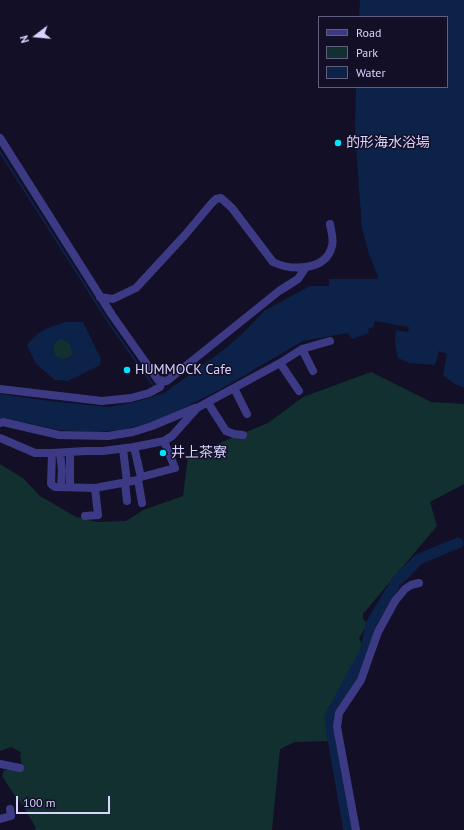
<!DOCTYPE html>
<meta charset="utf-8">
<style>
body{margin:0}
#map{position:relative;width:464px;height:830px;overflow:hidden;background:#130f26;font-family:"PT Sans",sans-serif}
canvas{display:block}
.legend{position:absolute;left:318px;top:16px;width:130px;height:72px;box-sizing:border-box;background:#130f26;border:1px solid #625e7d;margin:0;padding:5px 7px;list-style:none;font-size:12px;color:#d9d4ff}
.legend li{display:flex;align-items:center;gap:8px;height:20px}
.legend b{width:20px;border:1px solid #625e7d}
.north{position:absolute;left:16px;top:16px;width:40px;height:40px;-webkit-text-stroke:3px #130f26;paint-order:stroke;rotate:254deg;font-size:11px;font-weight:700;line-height:16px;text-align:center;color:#d9d4ff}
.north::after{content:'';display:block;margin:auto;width:14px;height:18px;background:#d9d4ff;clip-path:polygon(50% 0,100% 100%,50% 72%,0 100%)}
.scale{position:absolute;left:16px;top:796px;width:94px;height:18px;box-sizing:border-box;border:2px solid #d9d4ff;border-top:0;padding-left:5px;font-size:12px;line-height:14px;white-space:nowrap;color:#d9d4ff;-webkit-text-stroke:3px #130f26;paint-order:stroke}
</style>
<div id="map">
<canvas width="464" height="830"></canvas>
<ul class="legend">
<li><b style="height:5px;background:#3d3a85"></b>Road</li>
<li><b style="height:11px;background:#12302f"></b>Park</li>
<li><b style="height:11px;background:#0c2248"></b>Water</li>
</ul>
<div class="north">N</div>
<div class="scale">100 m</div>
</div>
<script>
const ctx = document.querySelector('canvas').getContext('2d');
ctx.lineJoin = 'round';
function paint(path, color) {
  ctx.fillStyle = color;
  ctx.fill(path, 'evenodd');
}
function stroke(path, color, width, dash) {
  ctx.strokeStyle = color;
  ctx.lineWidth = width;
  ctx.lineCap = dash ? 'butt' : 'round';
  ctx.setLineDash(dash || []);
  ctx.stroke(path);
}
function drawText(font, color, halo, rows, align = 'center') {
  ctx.font = font + ' "PT Sans","Noto Sans JP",sans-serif';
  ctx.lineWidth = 3;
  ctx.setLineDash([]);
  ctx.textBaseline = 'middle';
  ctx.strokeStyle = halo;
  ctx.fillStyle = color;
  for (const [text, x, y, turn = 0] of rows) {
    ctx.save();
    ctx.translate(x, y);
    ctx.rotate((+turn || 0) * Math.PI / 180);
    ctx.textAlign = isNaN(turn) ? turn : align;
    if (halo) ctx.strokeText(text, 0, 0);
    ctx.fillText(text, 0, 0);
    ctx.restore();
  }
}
paint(new Path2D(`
 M 60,339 C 69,339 72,346 73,354 L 68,358 L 63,360 L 55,356 C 53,347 52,343 60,339 Z
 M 371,372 L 431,402 L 464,404 L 464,484 L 430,502 L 437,526 L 363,614 L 363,619 L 368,624 L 367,628 L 363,630 L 363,632 L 359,638 C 365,650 361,652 356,662 C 353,669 351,674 346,680 L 347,682 L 342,691 L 338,692 L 337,696 L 329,707 L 328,710 L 327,717 L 331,741 L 295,742 L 280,749 L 272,830 L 34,830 L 36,828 L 24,807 L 13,793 L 2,776 L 4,770 L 22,769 L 20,754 L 22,753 L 11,747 L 0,751 L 0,464 L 24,479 L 40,496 L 76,517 L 97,522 L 126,521 L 143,510 L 183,496 L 188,456 L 268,423 L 303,397 Z`), '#12302f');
paint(new Path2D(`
 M 360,0 L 464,0 L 464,388 L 453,383 L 443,375 L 447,354 L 439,351 L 435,365 L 409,363 L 398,358 L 395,344 L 396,330 L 408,332 L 409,327 L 375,321 L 373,327 L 368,329 L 369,333 L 352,339 L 348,333 L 303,341 L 221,389 L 160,420 L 121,430 L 91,432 L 59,430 L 4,418 L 0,419 L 0,394 L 50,401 L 109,407 L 136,402 L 164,393 L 225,349 L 246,330 L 264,311 L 310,286 L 329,286 L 329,279 L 376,279 L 378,277 L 369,254 L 362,228 L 355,135 L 356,87 L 447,87 L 447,17 L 359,17 Z
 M 66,322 L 83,322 L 101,359 L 100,365 L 68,381 L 55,380 L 36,364 L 27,345 C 39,330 49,327 66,322 ZM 60,339 C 69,339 72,346 73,354 L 68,358 L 63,360 L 55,355 C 53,347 52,343 60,339 Z`), '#0c2248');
stroke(new Path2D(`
 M 0,152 L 111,326 L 155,388`), '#0c2248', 2);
stroke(new Path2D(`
 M 349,830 L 331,728 L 330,717 L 365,652 L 372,622 L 397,581 L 419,559 L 458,543`), '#0c2248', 11);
stroke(new Path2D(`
 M 0,138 L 112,315 L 158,380 L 167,381 L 279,291 L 298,279 L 306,267
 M 100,297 L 113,299 L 136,288 L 185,235 L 211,204 L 216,199 L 221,198 L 232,208 L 273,262 C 292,271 326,271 332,246 C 334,239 331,230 330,224
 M 302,349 L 313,371
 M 280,363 L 299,391
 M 234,388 L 247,414
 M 0,389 L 102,401 L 131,398 L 149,393 L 160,387 L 162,381
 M 208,403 L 226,431 L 234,434 L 243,435
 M 0,423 L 3,422 L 59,435 L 108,436 L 133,432 L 152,426 L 195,408
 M 0,438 L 35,453 L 52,453 L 85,451 L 103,451 L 134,447 L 164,441 L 172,436 L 197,408 L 280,363 L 302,349 L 330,341
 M 134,447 L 141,477
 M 123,449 L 127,482
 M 52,453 L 51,484 L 55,487 L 95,488 L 138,480 L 141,477 L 175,468 L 164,441
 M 60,453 L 62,470 L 61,487
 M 138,480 L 142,503
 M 125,482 L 127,501
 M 70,487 L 70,452
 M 85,516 L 98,515 L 95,488
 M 0,764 L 20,768
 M 0,819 L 11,816 L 10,809
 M 356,830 L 337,727 L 339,713 L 361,680 L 378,632 L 395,601 L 405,589 L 411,585 L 419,583`), '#3d3a85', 8);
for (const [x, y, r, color] of [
 [338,143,4,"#00e5ff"],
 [127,370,4,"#00e5ff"],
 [163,453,4,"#00e5ff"]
]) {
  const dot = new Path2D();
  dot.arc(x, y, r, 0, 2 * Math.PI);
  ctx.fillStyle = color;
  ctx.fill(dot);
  stroke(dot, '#130f26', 1.5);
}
drawText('14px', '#d9d4ff', '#130f26', [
 ["的形海水浴場",346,143],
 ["HUMMOCK Cafe",135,370],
 ["井上茶寮",171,453]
], 'left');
</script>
